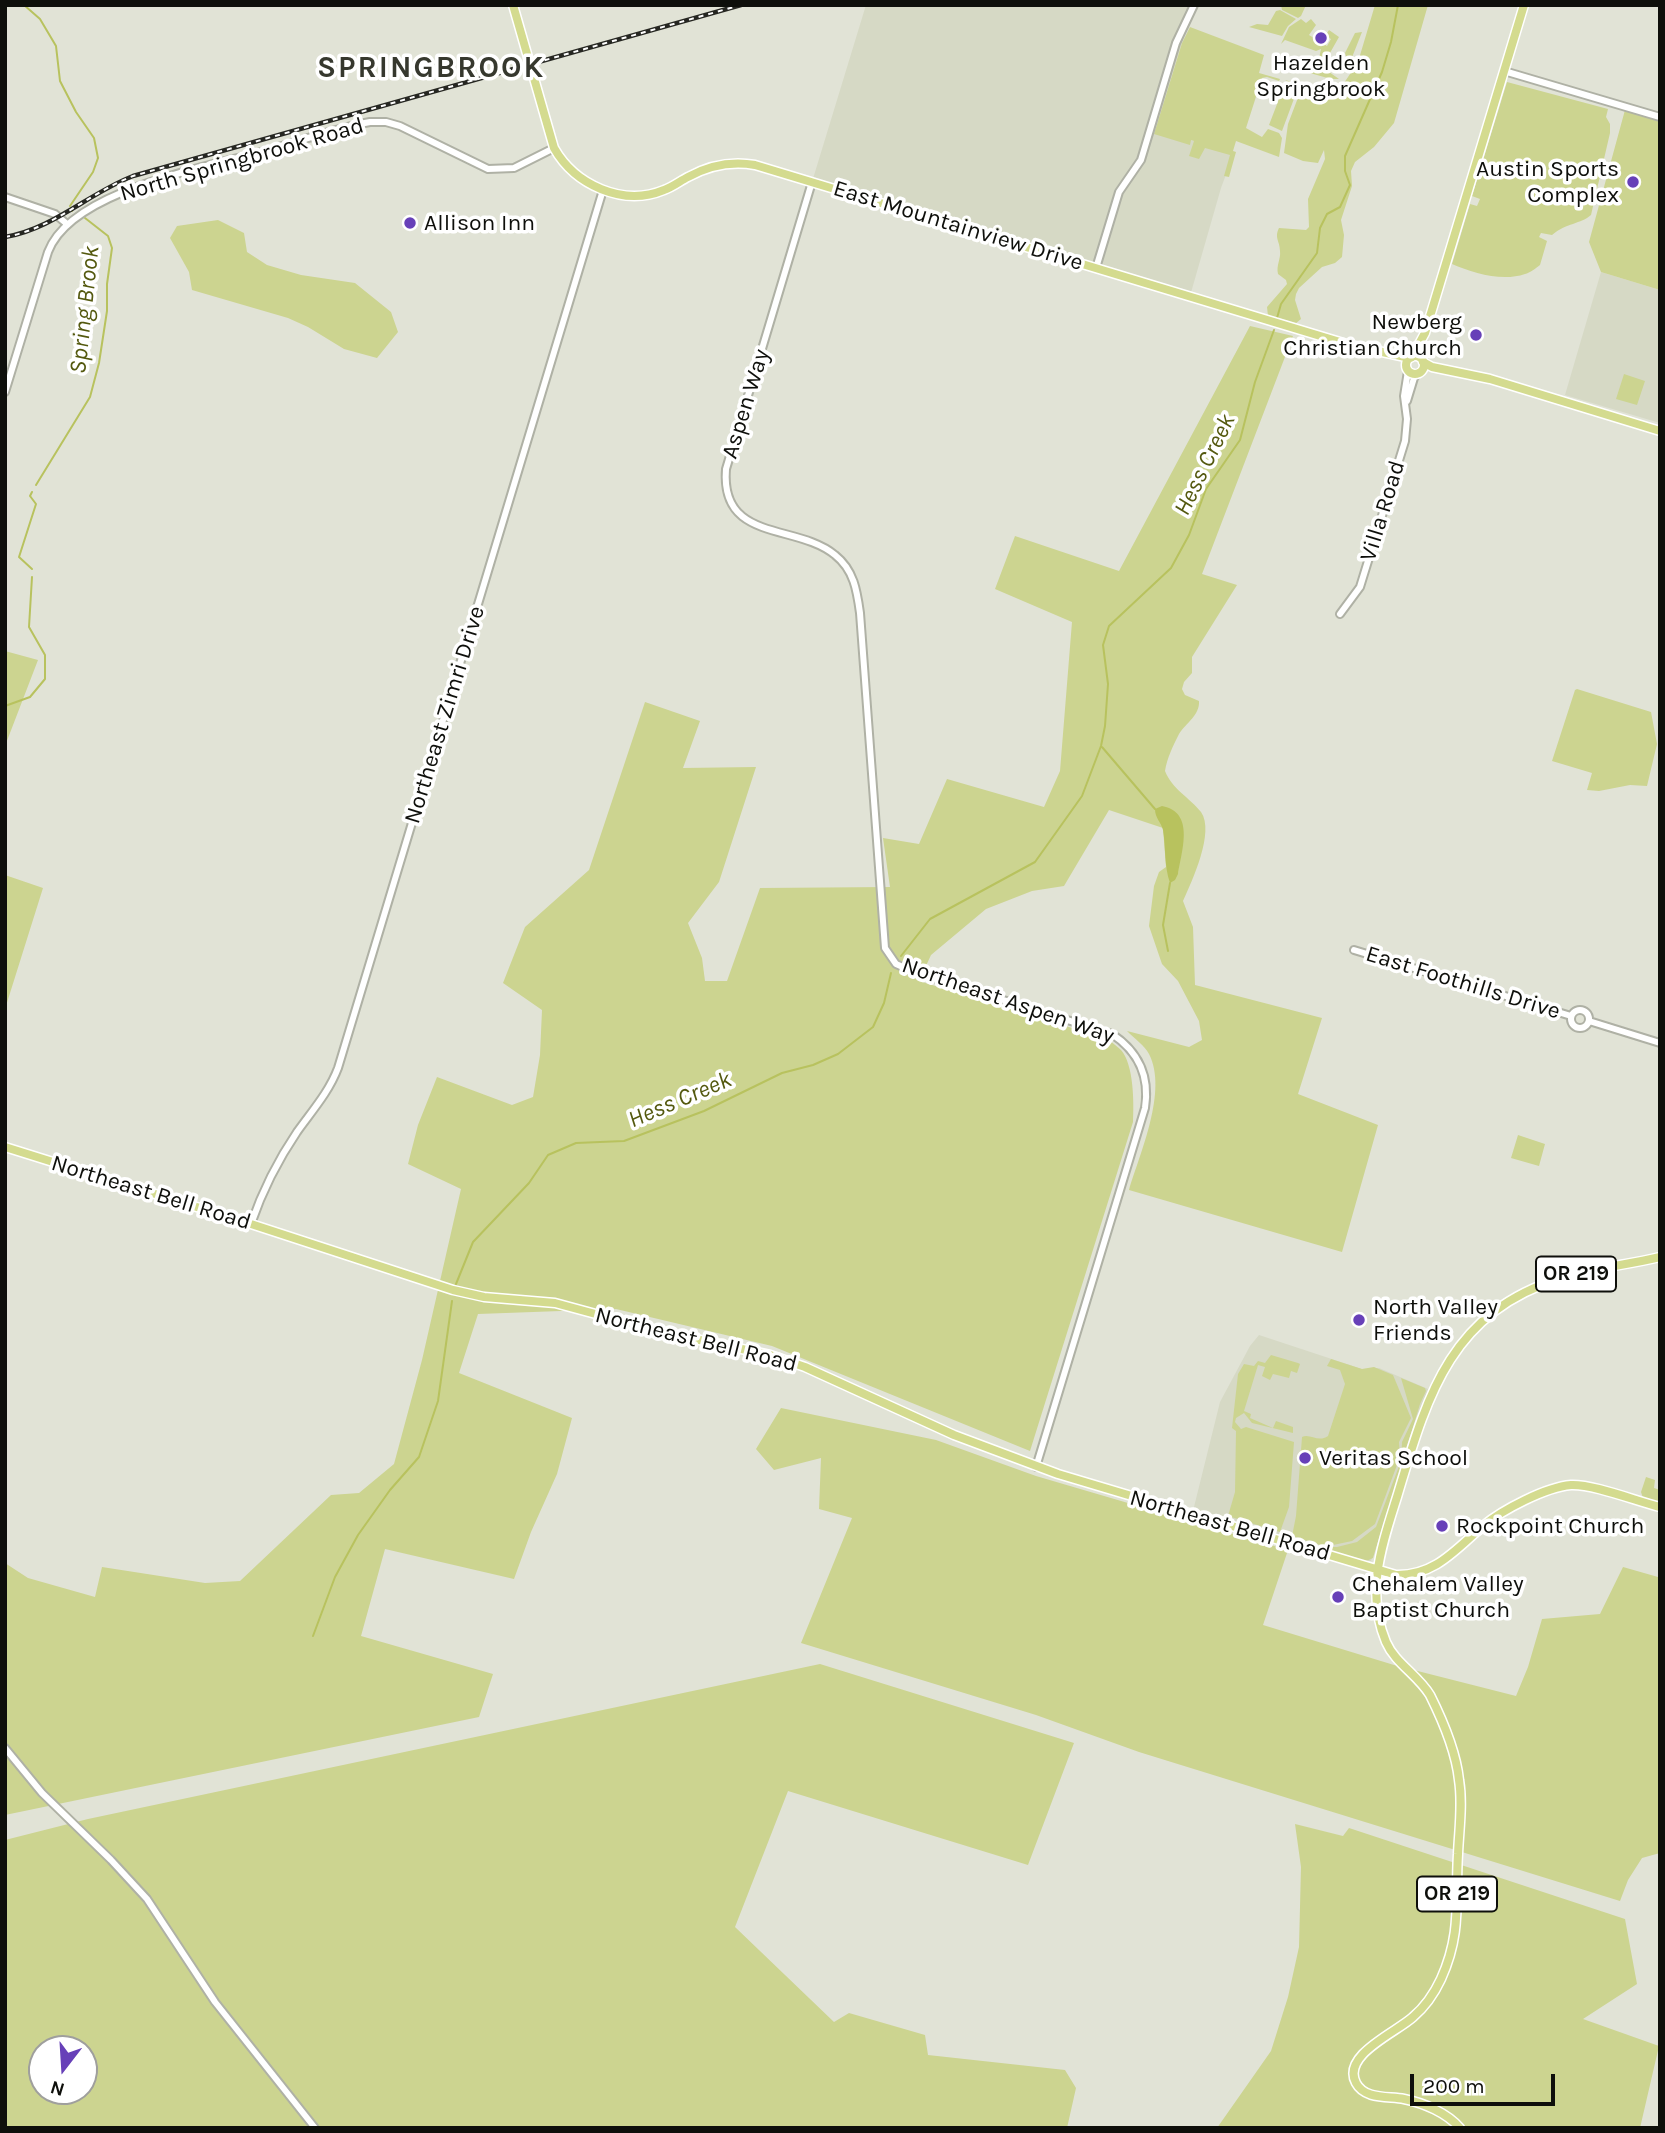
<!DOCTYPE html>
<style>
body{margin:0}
#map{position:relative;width:1665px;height:2133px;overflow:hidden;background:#e1e3d6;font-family:Karla,sans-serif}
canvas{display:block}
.frame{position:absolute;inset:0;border:7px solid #0e0f0b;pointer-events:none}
.north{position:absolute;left:28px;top:2035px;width:70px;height:70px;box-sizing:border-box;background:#fff;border:2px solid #9f9f9d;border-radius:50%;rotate:197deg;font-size:19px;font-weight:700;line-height:28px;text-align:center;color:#0e0f0b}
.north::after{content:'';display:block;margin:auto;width:24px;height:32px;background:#6740b8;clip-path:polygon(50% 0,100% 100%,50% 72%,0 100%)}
.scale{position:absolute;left:1410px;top:2074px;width:145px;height:32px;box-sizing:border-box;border:4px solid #0e0f0b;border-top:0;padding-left:9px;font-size:21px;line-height:24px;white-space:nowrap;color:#0e0f0b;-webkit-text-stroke:5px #fff;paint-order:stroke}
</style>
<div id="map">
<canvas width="1665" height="2133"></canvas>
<div class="frame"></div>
<div class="north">N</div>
<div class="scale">200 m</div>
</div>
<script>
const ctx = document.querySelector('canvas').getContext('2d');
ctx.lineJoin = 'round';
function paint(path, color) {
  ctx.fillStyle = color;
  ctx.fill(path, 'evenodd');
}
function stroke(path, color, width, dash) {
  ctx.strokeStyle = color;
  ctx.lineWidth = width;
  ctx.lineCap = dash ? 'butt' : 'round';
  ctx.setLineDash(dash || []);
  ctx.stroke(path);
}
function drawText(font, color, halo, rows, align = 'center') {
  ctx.font = font + ' Karla,sans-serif';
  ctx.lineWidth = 7;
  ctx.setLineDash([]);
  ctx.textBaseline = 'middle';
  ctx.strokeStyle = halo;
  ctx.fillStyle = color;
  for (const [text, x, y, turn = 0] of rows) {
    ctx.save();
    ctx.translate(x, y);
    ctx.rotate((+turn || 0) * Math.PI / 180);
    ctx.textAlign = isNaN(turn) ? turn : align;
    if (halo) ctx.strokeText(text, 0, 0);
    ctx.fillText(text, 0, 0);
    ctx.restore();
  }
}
paint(new Path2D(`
 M 866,5 L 1194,5 L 1155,129 L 1234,153 L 1221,188 L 1190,296 L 812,182 Z
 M 1601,272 L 1660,290 L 1660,423 L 1565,395 Z
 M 1259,1335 L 1362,1369 L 1379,1368 L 1428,1389 L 1371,1561 L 1364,1562 L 1193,1511 L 1220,1402 L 1250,1346 Z`), '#d6d9c5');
paint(new Path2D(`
 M 1281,5 L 1306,5 L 1301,16 L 1298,18 L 1282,10 Z
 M 1375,5 L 1428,5 L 1394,123 L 1374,147 L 1355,162 L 1351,171 L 1352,186 L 1341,220 L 1344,235 L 1342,257 L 1335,263 L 1322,267 L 1299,288 L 1296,294 L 1295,300 L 1301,319 L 1295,324 L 1268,316 L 1267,307 L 1287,284 L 1286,280 L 1278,274 C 1276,265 1281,259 1280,251 C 1280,241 1274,238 1279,228 L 1306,230 L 1309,227 L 1308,199 L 1325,159 L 1324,150 L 1318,163 L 1303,161 L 1284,153 L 1288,124 L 1299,95 L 1296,87 L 1285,80 L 1332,94 L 1335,88 L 1340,84 L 1342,86 L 1358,62 Z
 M 1280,10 L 1296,19 L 1288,26 L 1282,36 L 1249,27 L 1257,24 L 1268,25 L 1276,11 Z
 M 1301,19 L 1306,23 L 1311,19 L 1316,25 L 1309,35 L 1327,46 L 1331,39 L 1325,36 L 1329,30 L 1339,37 L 1322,67 L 1339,79 L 1331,79 L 1310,73 L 1311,69 L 1317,68 L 1321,49 L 1316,51 L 1285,40 L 1281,44 L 1289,27 Z
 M 1190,27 L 1264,55 L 1259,73 L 1280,79 L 1279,81 L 1267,77 L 1262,78 L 1246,128 L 1262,137 L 1268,129 L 1279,133 L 1282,138 L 1279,157 L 1236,141 L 1233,151 L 1236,152 L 1229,177 L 1224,176 L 1230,155 L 1205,148 L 1199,159 L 1189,156 L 1194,141 L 1191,140 L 1190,145 L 1154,134 L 1182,43 Z
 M 1362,32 L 1349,65 L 1351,67 L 1343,67 L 1347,59 L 1345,53 L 1355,33 Z
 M 1507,82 L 1608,109 L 1606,117 L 1610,124 L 1610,133 L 1591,215 C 1581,224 1566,223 1552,235 L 1541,233 L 1539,237 L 1547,241 L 1540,265 C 1536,268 1530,273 1525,274 C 1502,282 1473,273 1452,264 L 1470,204 L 1477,206 L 1480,199 L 1472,196 Z
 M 1284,86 L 1292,89 L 1295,96 L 1282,131 L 1269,125 Z
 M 1625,110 L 1660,122 L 1660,290 L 1601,272 L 1589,242 Z
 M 218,220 L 244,233 L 247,252 L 267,265 L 301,275 L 355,283 L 391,312 L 398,332 L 377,358 L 344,349 L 308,327 L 288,318 L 192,290 L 189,272 L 170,238 L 177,226 Z
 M 1250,326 L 1293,336 L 1202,574 L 1237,585 L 1192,657 L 1192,673 L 1184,682 L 1182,689 L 1185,695 L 1199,701 C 1200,715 1186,723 1179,734 C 1173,746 1167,758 1165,771 C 1172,789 1190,798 1201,812 C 1215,832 1192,881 1183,901 L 1193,927 L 1195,985 L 1322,1018 L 1298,1094 L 1378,1125 L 1342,1252 L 1129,1190 C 1140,1153 1168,1091 1149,1054 C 1145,1046 1134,1038 1127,1031 L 1189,1047 L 1202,1040 L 1199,1021 L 1178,981 L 1162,964 L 1149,926 L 1154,886 L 1159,872 L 1166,867 L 1163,828 L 1109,810 L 1064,886 L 1032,891 L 986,909 L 931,955 L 919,981 L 1108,1039 C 1112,1043 1117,1046 1121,1050 C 1134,1065 1134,1103 1133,1122 L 1030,1451 L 772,1346 L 616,1309 L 478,1314 L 459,1373 L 572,1418 L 557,1474 L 531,1532 L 514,1579 L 385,1549 L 361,1636 L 493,1674 L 479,1717 L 5,1815 L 5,1563 L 28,1578 L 95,1597 L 102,1567 L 205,1583 L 240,1581 L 331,1495 L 359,1493 L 394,1464 L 422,1360 L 461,1189 L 408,1164 L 418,1125 L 437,1077 L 512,1105 L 533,1097 L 540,1055 L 542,1010 L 503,983 L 525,927 L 589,870 L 645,702 L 700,721 L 683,768 L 756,767 L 719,882 L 688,923 L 702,958 L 705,981 L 727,981 L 760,888 L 890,887 L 883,838 L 919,844 L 947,779 L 1044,807 L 1060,771 L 1072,622 L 995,589 L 1015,536 L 1119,571 Z
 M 1624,374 L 1645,381 L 1637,405 L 1616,399 Z
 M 5,651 L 38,660 L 5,746 Z
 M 1577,689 L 1651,712 L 1657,744 L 1647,786 L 1630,785 L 1599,791 L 1587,790 L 1592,773 L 1552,761 L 1575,690 Z
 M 5,875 L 43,888 L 5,1009 Z
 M 1518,1135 L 1545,1144 L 1539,1166 L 1511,1158 Z
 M 1271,1355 L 1298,1363 L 1300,1364 L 1297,1373 L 1291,1371 L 1289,1378 L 1273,1374 L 1270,1380 L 1262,1376 L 1265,1367 L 1258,1365 L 1244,1411 L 1251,1414 L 1250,1418 L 1273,1428 L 1276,1421 L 1293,1427 L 1293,1433 L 1252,1423 L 1244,1413 L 1236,1418 L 1235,1422 L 1241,1429 L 1246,1427 L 1294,1442 L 1289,1507 L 1280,1532 L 1228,1516 L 1235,1492 L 1236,1431 L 1232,1428 L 1238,1374 L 1244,1364 L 1254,1366 L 1258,1361 L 1265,1363 Z
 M 1331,1359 L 1362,1369 L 1374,1367 L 1393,1375 L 1411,1418 L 1399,1442 L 1400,1457 L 1375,1524 L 1352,1541 L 1333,1545 L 1320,1545 L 1292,1536 L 1296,1516 L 1302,1437 C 1310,1433 1318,1443 1328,1436 L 1345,1384 L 1340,1370 L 1327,1366 Z
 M 1401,1378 L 1425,1388 L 1426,1391 L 1420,1404 L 1373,1558 L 1364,1562 L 1293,1540 L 1321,1547 L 1337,1547 L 1357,1542 L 1376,1527 L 1401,1461 L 1402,1442 L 1413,1419 Z
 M 781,1408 L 936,1440 L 1036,1476 L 1288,1550 L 1263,1625 L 1394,1665 L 1516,1696 L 1528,1667 L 1542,1619 L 1600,1614 L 1623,1567 L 1658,1577 L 1660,1573 L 1660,1853 L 1642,1858 L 1628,1880 L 1620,1901 L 1139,1752 L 1036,1715 L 801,1643 L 852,1518 L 819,1509 L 821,1458 L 774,1470 L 756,1449 Z
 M 1646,1477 L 1655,1480 L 1654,1488 L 1660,1490 L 1660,1502 L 1643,1498 L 1641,1492 Z
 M 820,1664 L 1074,1743 L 1028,1865 L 788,1791 L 735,1927 L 834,2022 L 849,2013 L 925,2035 L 928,2055 L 1065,2070 L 1076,2088 L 1067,2128 L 5,2128 L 5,1840 L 88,1819 ZM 42,2049 L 84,2049 L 84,2091 L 42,2091 Z
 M 1295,1824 L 1343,1836 L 1349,1828 L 1625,1919 L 1637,1984 L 1583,2019 L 1659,2046 L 1640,2128 L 1217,2128 L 1271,2051 L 1288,1997 L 1299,1947 L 1301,1867 Z`), '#ccd490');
paint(new Path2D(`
 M 1162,806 C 1195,812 1182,850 1178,874 L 1175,880 L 1170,883 C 1164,866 1166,848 1163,830 C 1161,822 1155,818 1155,809 Z`), '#b8c25e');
stroke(new Path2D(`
 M 24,5 L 40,19 L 56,46 L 60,81 L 76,112 L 94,138 L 98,158 L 93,172 L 70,206
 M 72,210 L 72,211
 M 1277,318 L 1281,304 L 1317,253 L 1320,228 L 1327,214 L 1340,207 L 1350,185 L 1345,171 L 1345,156 L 1382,72 L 1391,42 L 1398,5
 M 36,485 L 90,397 L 99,363 L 107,311 L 107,284 L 112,248 L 108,236 L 85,218
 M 32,569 L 19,557 L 36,504 L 30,496 L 32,492
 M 5,706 L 30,697 L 45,679 L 45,655 L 29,627 L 32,577
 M 1102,747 L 1155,809
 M 1168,951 L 1163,925 L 1170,883
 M 901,956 L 930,919 L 1035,862 L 1082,796 L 1101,746 L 1105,726 L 1108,684 L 1103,645 L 1109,626 L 1171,568 L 1189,535 L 1206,489 L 1240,440 L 1255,382 L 1274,330
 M 456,1284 L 473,1242 L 529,1183 L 548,1155 L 576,1143 L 624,1141 L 704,1111 L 782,1073 L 813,1065 L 838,1054 L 873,1027 L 884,1003 L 891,973
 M 313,1636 L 335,1577 L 358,1535 L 390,1490 L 419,1457 L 438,1401 L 452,1301`), '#b8c25e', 2);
const minor = new Path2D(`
 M 1504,71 L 1660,117
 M 812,182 L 726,469 C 720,543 797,523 835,555 C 854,570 857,591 860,613 L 885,948 L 896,964 L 914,972 L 1112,1034 C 1139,1052 1150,1076 1145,1108 L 1036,1467
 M 5,197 L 55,214 L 67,224
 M 1096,268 L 1119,192 L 1141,160 L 1176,43 L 1194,5
 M 5,392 L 48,252 C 71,191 203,168 261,152 C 297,142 333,129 370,122 L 386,122 L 400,126 L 488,169 L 514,168 L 554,148
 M 1407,401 L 1414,378 L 1418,373
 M 1340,614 L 1360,587 L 1405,441 L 1407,419 L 1404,396 L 1408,371
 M 1354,950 L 1571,1016
 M1571 1019a9 9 0 1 1 18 0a9 9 0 1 1-18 0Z
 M 1589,1021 L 1660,1043
 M 251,1224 C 262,1192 278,1160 297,1132 C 312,1111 329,1092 338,1068 L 603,190
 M 5,1748 L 42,1793 L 111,1860 L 147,1899 L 215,2002 L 315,2128`);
const major = new Path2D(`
 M 513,5 L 554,148 C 575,185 623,207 664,190 C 673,187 680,181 688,177 C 708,166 732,161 755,165 L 1350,345 L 1410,358
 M1406 365a9 9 0 1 1 18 0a9 9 0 1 1-18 0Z
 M 1412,357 L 1425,333 L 1524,5
 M 1423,362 L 1432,367 L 1490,379 L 1660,431
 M 5,1147 L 251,1224 L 453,1290 L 484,1297 L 555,1303 L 662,1332 L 770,1355 L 805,1367 L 954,1435 L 1058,1474 L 1396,1575 C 1435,1576 1456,1549 1483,1526 C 1502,1510 1546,1487 1571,1485 C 1593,1484 1636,1501 1660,1507
 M 1460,2128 C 1447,2113 1424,2103 1404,2099 C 1389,2096 1365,2100 1356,2083 C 1341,2055 1397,2032 1413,2017 C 1426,2006 1434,1994 1441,1979 C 1462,1933 1455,1901 1458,1854 C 1459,1830 1463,1804 1459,1780 C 1456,1751 1443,1721 1430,1695 C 1418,1675 1395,1663 1386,1642 C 1365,1592 1382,1545 1397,1497 C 1427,1397 1449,1313 1561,1278 C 1593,1268 1627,1265 1660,1257`);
stroke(minor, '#afb1a5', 10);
stroke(major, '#fff', 11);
stroke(minor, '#fff', 6);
stroke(major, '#d4db8f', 8);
const rail = new Path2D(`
 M 5,237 C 53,229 89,193 133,176 L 741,5`);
stroke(rail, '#262722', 4.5);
stroke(rail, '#fff', 2, [5]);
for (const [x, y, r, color] of [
 [1321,38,7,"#6740b8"],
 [1633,182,7,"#6740b8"],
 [410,223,7,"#6740b8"],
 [1476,335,7,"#6740b8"],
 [1359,1320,7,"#6740b8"],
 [1305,1458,7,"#6740b8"],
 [1442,1526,7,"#6740b8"],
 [1338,1597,7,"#6740b8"]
]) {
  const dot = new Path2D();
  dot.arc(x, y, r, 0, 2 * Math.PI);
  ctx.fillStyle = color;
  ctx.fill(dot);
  stroke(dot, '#fff', 2.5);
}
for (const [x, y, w] of [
 [1576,1274,80],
 [1457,1894,80]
]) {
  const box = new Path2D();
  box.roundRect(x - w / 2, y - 17.5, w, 35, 5);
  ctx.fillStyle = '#fff';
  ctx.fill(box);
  stroke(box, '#0e0f0b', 2);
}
drawText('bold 21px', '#0e0f0b', null, [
 ["OR 219",1576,1274],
 ["OR 219",1457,1894]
]);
drawText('23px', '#0e0f0b', '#fff', [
 ["Hazelden",1321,63,"center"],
 ["Springbrook",1321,89,"center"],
 ["Austin Sports",1619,169,"right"],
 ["Complex",1619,195,"right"],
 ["Allison Inn",424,223],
 ["Newberg",1462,322,"right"],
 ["Christian Church",1462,348,"right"],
 ["North Valley",1373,1307],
 ["Friends",1373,1333],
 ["Veritas School",1319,1458],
 ["Rockpoint Church",1456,1526],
 ["Chehalem Valley",1352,1584],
 ["Baptist Church",1352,1610]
], 'left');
drawText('23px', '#0e0f0b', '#fff', [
 ["North Springbrook Road",242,160,-16],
 ["East Mountainview Drive",958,226,17],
 ["Aspen Way",746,404,-73],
 ["Villa Road",1383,511,-73],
 ["Northeast Zimri Drive",445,715,-73],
 ["East Foothills Drive",1463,983,17],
 ["Northeast Aspen Way",1008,1001,19],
 ["Northeast Bell Road",151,1193,17],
 ["Northeast Bell Road",696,1340,14],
 ["Northeast Bell Road",1230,1526,16]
]);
drawText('italic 24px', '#54590f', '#fff', [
 ["Spring Brook",85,310,-84],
 ["Hess Creek",1205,465,-64],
 ["Hess Creek",680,1100,-23]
]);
ctx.letterSpacing = '2px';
drawText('bold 30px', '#36382e', '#fff', [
 ["SPRINGBROOK",431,68]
]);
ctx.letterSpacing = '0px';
</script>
